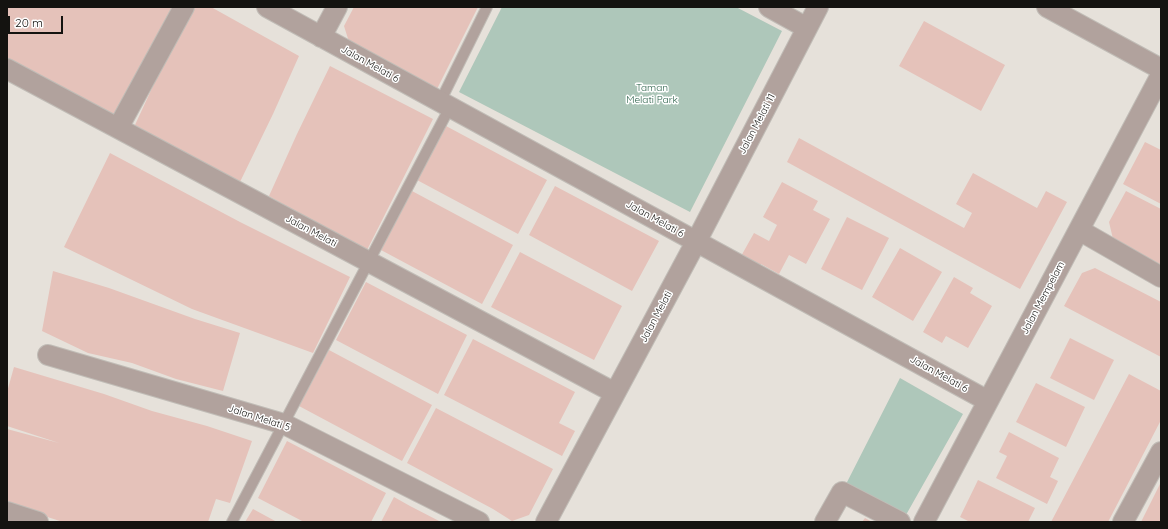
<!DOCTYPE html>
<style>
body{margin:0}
#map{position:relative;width:1168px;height:529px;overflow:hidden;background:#e6e1da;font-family:Quicksand,sans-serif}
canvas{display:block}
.frame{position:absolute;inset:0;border:8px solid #141310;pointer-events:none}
.scale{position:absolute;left:8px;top:16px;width:55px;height:18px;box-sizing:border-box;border:2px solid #141310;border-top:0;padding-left:5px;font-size:12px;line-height:14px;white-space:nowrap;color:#141310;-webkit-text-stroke:3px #fff;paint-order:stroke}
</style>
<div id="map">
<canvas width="1168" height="529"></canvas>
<div class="frame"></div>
<div class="scale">20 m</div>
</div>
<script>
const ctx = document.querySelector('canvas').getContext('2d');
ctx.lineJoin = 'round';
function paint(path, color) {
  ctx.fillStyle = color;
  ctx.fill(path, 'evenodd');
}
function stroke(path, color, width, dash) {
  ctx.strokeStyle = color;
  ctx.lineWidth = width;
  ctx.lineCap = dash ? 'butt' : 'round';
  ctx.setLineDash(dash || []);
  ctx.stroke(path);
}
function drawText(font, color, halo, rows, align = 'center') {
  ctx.font = font + ' Quicksand,sans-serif';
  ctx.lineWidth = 3;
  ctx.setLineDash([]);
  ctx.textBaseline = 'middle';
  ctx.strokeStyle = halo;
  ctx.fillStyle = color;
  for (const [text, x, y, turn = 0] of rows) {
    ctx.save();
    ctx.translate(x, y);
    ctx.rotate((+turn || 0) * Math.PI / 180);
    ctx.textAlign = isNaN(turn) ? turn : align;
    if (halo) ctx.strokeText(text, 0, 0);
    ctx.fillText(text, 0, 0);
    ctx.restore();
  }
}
paint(new Path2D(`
 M 502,7 L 736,7 L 782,31 L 690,212 L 459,92 Z
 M 900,378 L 963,414 L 902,522 L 842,492 Z`), '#aec7ba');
paint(new Path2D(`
 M 7,7 L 175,7 L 117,117 L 7,60 Z
 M 191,7 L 211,7 L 299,56 L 273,114 L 239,184 L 135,125 L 165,60 Z
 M 354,7 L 478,7 L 437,89 L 350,45 L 344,26 Z
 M 924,21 L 1005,65 L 981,111 L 899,66 Z
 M 330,66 L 433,119 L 366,252 L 269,196 L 297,134 Z
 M 446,126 L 547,180 L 518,234 L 417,180 Z
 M 799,138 L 964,228 L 972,213 L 956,204 L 973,173 L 1037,208 L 1046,191 L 1067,202 L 1020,289 L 787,162 Z
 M 1145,142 L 1161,150 L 1161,204 L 1123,184 Z
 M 110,153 L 240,222 L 350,277 L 313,353 L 192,309 L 64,247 Z
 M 782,182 L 818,201 L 813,210 L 830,219 L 806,264 L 789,255 L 779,274 L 761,264 L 759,268 L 740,258 L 754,233 L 769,241 L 777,225 L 763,217 Z
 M 555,186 L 659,241 L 632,291 L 529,235 Z
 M 412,191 L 513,245 L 482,304 L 381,250 Z
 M 1126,191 L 1161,209 L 1161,265 L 1113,239 L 1109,222 Z
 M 847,217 L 889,238 L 862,290 L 821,269 Z
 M 900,248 L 942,272 L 913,321 L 872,297 Z
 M 520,252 L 622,306 L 594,360 L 491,307 Z
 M 1095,268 L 1161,302 L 1161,357 L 1064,306 L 1082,273 Z
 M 53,271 L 109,288 L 195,319 L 240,333 L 223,391 L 176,379 L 132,363 L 88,353 L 42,331 Z
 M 954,277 L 973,288 L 970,293 L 992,306 L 968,348 L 946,336 L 942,343 L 923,332 Z
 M 366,282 L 467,335 L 438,394 L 336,340 Z
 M 1070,338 L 1114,360 L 1094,400 L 1050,378 Z
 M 473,339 L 575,392 L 559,423 L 575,431 L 562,456 L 444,395 Z
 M 329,350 L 432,405 L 402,461 L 299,406 Z
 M 14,367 L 104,394 L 152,411 L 207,426 L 252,441 L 230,503 L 216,499 L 208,522 L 63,522 L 7,504 L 7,429 L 59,443 L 7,426 L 7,392 Z
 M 1129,374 L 1161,391 L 1161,420 L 1108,522 L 1051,522 Z
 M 1036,383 L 1085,407 L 1066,447 L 1016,422 Z
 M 436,408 L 553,469 L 529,515 L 512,521 L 493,509 L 407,463 Z
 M 1009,432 L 1059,458 L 1050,477 L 1058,481 L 1047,504 L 996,478 L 1007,456 L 999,452 Z
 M 287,441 L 386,493 L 371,522 L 304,522 L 258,498 Z
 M 978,480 L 1035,508 L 1028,522 L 970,522 L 960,517 Z
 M 1161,482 L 1161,522 L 1141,522 Z
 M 394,497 L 410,506 L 441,522 L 381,522 Z
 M 253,509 L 277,522 L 245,522 Z
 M 865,518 L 872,522 L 862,522 Z`), '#e5c2ba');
const service = new Path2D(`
 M 440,102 L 487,7
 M 232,522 L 450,107`);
const minor = new Path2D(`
 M 267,7 L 988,401
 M 769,7 L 807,28
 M 1047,7 L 1161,69
 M 321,37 L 337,7
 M 7,69 L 615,393
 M 118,128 L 184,7
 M 1079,230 L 1161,277
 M 48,355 L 284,424 L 479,522
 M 7,512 L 38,522
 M 546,522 L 696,242 L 818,7
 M 825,522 L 842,492 L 900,522
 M 924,522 L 1161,75
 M 1123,522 L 1161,452`);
stroke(service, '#c0bcb6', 12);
stroke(minor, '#c0bcb6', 22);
stroke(service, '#b1a29d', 10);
stroke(minor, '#b1a29d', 20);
drawText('10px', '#141310', '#fff', [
 ["Jalan Melati 6",370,64,29],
 ["Jalan Melati 11",757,124,-62],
 ["Jalan Melati 6",655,219,29],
 ["Jalan Melati",311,231,28],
 ["Jalan Mempelam",1043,298,-62],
 ["Jalan Melati",656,317,-62],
 ["Jalan Melati 6",939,374,29],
 ["Jalan Melati 5",259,418,18]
]);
drawText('10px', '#275e46', '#fff', [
 ["Taman",652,88],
 ["Melati Park",652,100]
]);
</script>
